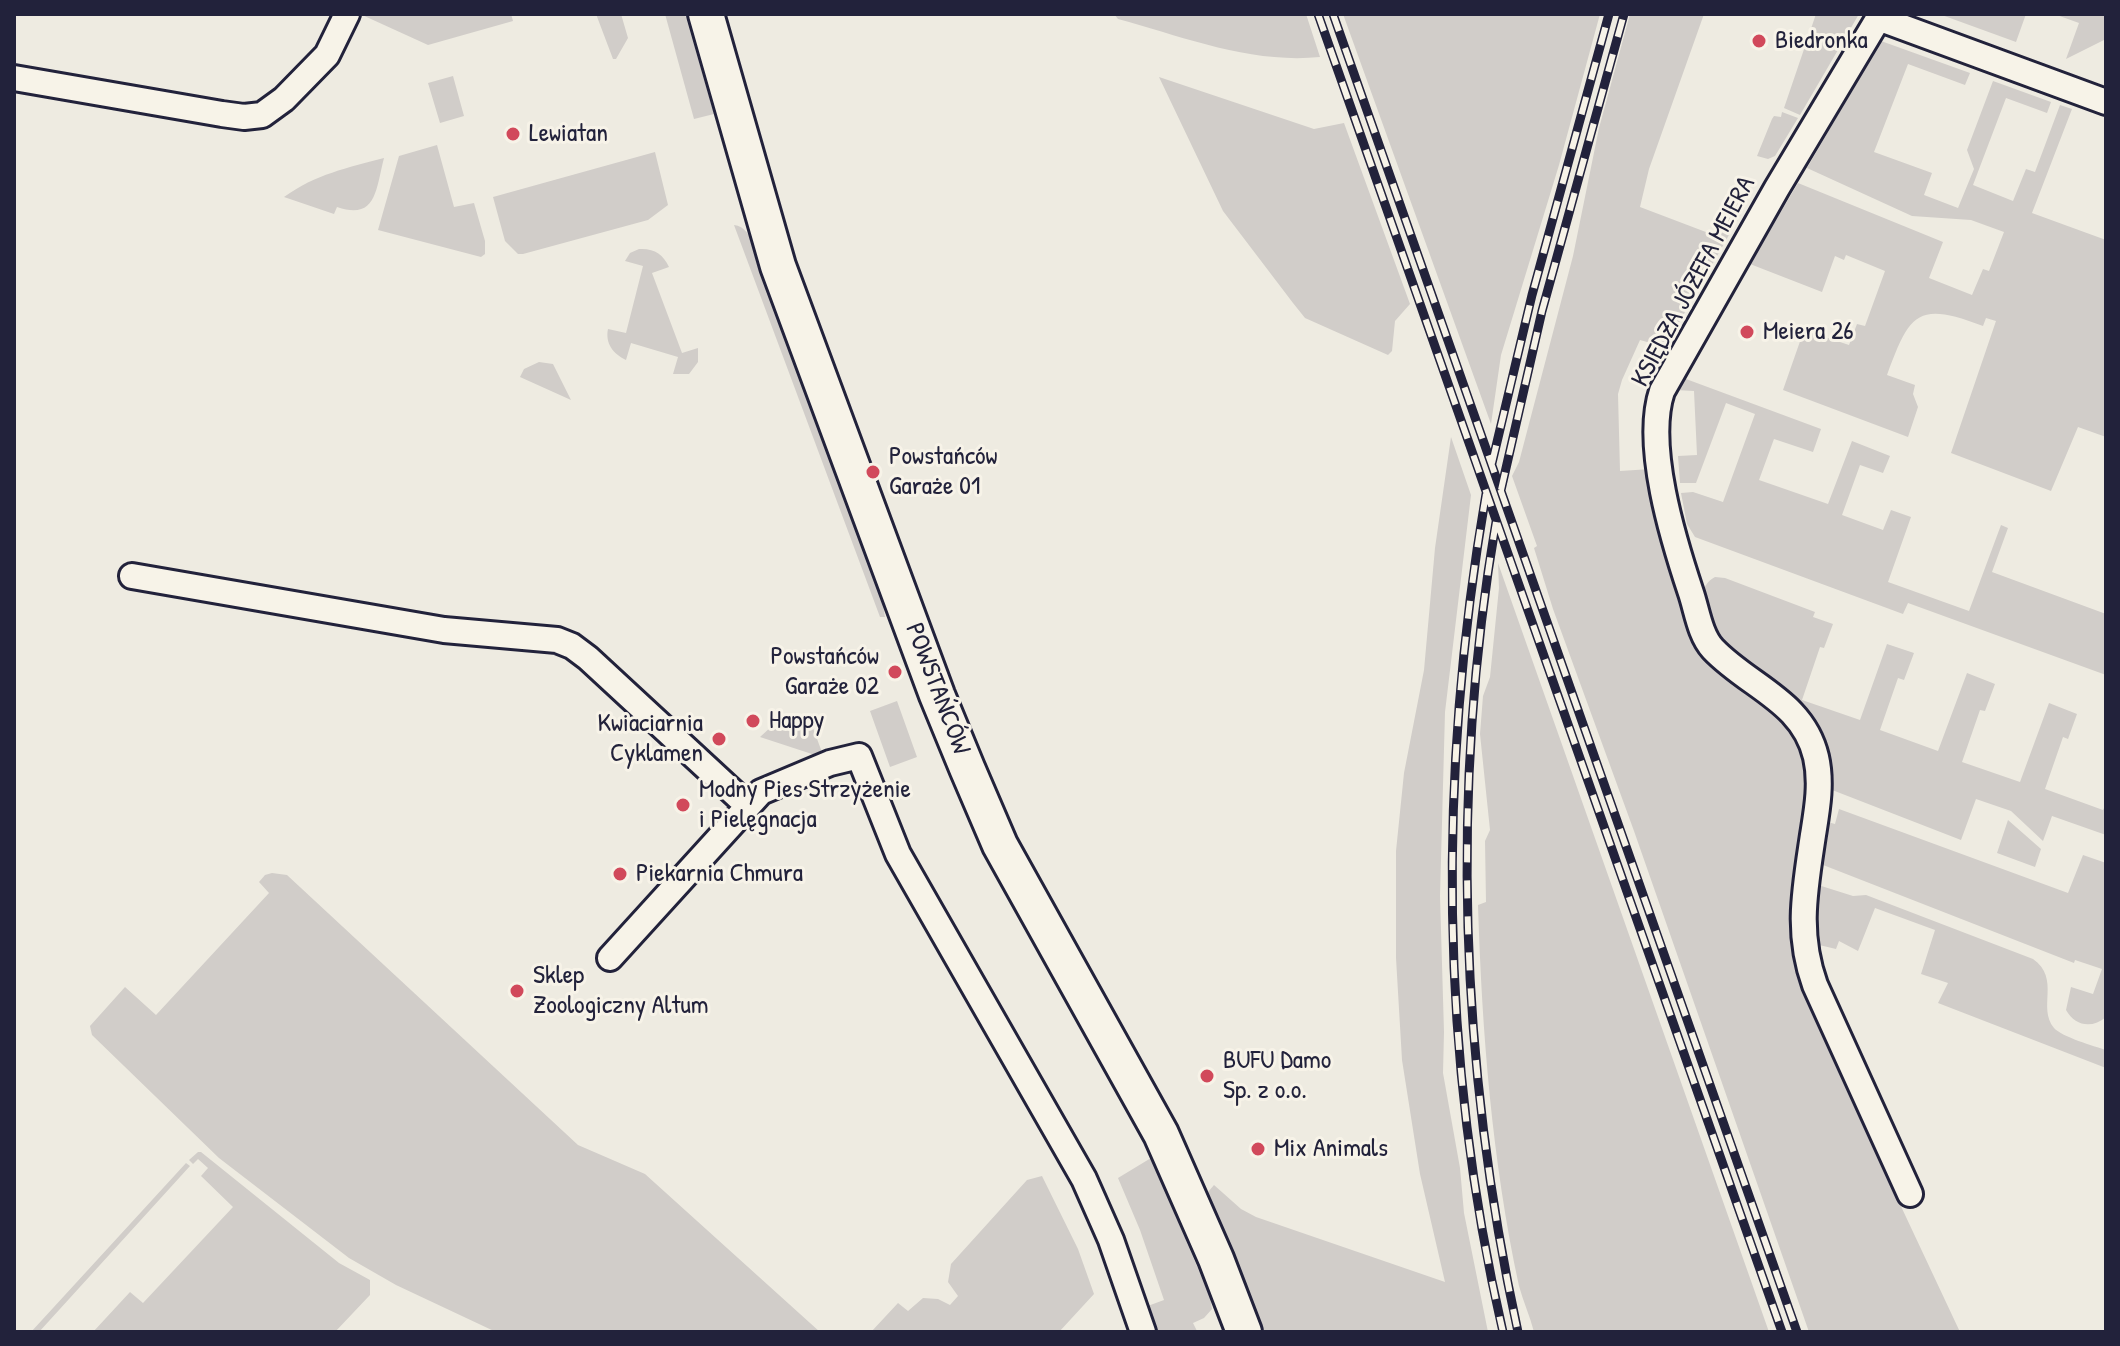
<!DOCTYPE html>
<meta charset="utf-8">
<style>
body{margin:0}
#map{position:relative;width:2120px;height:1346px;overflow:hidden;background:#eeebe1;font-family:"Patrick Hand",sans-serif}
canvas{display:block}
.frame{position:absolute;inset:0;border:16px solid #22223b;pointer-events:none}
</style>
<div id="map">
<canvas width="2120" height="1346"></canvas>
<div class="frame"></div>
</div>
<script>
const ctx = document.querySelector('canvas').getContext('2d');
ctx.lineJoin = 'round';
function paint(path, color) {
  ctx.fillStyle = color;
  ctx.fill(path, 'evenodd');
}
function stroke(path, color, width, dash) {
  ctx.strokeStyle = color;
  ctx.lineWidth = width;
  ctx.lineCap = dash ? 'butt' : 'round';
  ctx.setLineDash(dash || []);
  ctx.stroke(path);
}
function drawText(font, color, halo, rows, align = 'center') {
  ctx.font = font + ' "Patrick Hand",sans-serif';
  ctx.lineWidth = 6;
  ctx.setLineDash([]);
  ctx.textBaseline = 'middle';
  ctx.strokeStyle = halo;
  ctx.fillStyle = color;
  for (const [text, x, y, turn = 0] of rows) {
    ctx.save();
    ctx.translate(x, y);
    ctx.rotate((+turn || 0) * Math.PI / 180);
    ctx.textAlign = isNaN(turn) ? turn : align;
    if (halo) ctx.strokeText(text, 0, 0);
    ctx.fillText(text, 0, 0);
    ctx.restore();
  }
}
paint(new Path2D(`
 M 360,14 L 511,14 L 513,21 L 428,45 Z
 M 596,14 L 621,14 L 628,38 L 616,59 L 613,59 Z
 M 665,14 L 685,14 L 714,114 L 694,119 Z
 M 1114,14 L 1306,14 L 1320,57 C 1251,64 1184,37 1118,19 Z
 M 1343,14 L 1600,14 L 1559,165 L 1501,355 L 1491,424 Z
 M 1630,14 L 1704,14 L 1649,169 L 1640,207 L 1719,237 L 1740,199 L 1745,207 L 1665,347 L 1640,340 L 1622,380 L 1618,394 L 1620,471 L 1651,469 L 1657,524 L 1682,605 L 1787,719 L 1809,762 L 1811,999 L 1860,1119 L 1960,1332 L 1809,1332 L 1634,831 L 1553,609 L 1534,548 L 1537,546 L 1512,476 L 1519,462 L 1573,256 L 1599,128 Z
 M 1816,14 L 1859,14 L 1800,115 L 1784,108 Z
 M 1939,14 L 2026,14 L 2016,42 Z
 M 2054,14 L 2106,14 L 2106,39 L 2066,59 L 2079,23 Z
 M 1881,41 L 1970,73 L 1965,85 L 1908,64 L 1874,152 L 1932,173 L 1924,195 L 1958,208 L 1974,169 L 1967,150 L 1993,81 L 2051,102 L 2047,113 L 2006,98 L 1973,185 L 2013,201 L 2026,169 L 2035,172 L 2060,105 L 2072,109 L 2032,213 L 2106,240 L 2106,437 L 2078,427 L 2051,491 L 1951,453 L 1996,321 L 1986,318 L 1983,326 C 1917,301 1910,313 1887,375 L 1915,385 L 1913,394 L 1918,407 L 1908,437 L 1783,390 L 1804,330 L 1849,345 L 1857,324 L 1865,326 L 1885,271 L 1846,255 L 1844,260 L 1835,256 L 1822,292 L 1750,264 L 1798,183 L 1943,242 L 1929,278 L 1972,295 L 1983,269 L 1989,271 L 2004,232 L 1971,220 L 1912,216 L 1807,168 Z
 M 453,76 L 464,116 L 440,123 L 428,83 Z
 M 1159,77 L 1314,129 L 1344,123 L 1410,304 L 1395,321 L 1392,351 L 1388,355 L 1305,318 L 1293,303 L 1223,211 Z
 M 1782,112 L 1798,118 L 1775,156 L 1768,159 L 1757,156 L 1772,119 L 1774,116 L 1781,117 Z
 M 437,145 L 454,207 L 474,203 L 485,241 L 485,254 L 481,257 L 378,230 L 399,156 Z
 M 655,152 L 668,205 L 648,220 L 523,254 L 518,254 L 505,241 L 493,197 Z
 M 384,158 C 376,188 377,221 337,207 L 334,214 L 284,197 C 316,174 347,168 384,158 Z
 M 734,225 C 755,227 758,264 764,281 L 881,594 L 885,617 L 880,617 Z
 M 639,249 C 654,248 663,254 669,267 L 652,273 L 682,353 L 698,348 L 698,362 L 689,374 L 673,374 L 678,357 L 631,343 L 626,360 C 613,354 605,343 608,329 L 626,333 L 643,266 L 625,261 L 630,253 Z
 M 539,362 L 553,364 L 571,400 L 520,377 L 524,369 Z
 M 1686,379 L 1821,429 L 1813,452 L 1774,439 L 1759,480 L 1828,504 L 1852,441 L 1890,456 L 1883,473 L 1860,465 L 1842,515 L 1883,530 L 1891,510 L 1911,517 L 1888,582 L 1969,611 L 2001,525 L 2008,528 L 1992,572 L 2106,614 L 2106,675 L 1908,603 L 1903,614 L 1695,537 L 1687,524 L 1681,493 L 1693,492 L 1723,502 L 1755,414 L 1726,403 L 1696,483 L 1680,483 L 1678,456 L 1697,455 L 1694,391 L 1675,390 L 1680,380 Z
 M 1451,437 L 1471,495 L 1445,712 L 1440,896 L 1444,1032 L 1443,1073 L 1460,1168 L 1464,1213 L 1488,1332 L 1262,1332 L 1242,1275 L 1208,1192 L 1214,1185 L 1241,1209 L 1256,1217 L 1445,1282 L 1420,1174 L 1402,1060 L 1396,958 L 1396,851 L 1404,773 L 1424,670 L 1435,548 Z
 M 1498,563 L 1769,1332 L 1534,1332 C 1530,1316 1523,1301 1519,1286 C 1492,1160 1482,1033 1478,905 L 1486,902 L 1485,841 L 1490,830 L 1480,734 L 1483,696 L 1490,677 L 1499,588 Z
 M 1715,577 L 1725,578 L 1815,612 L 1813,617 L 1833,624 L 1824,648 L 1820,647 L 1802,700 L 1860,720 L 1887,644 L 1914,653 L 1904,680 L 1898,678 L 1880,730 L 1938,751 L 1967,673 L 1995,684 L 1985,711 L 1980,710 L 1962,762 L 2020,782 L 2049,703 L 2077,714 L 2068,739 L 2063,737 L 2045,789 L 2103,810 L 2106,804 L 2106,835 L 2052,816 L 2043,841 L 2011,811 L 1976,799 L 1961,840 L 1827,788 L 1820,733 C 1816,726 1812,718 1806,712 C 1771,674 1727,661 1707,609 C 1702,595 1701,585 1715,577 Z
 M 897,701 L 917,757 L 890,767 L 870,711 Z
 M 772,726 L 813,728 L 823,755 L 818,756 L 760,737 Z
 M 1839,809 L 2068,893 L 2083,855 L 2106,863 L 2106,1017 C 2092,1029 2075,1026 2066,1010 L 2071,987 L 2093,994 L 2102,969 L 2075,960 L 2074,963 L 1818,863 L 1824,821 L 1835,824 Z
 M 2008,820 L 2041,849 L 2035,867 L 1997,853 Z
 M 272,873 L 287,875 L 578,1145 L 645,1174 L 820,1332 L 496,1332 L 396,1285 L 349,1258 L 219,1158 L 92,1035 L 90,1026 L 125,987 L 156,1015 L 269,893 L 259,882 L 265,875 Z
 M 1815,884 L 1853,896 L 1866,895 L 2033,959 C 2061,979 2037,1007 2054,1028 C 2062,1037 2094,1046 2106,1050 L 2106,1068 L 1938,1003 L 1948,983 L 1921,974 L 1935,930 L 1875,908 L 1858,951 L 1839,941 L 1836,949 L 1815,944 Z
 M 198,1152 L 201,1152 L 339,1263 L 370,1280 L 370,1295 L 335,1332 L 93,1332 L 130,1292 L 143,1303 L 233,1207 L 201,1176 L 208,1168 L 198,1159 L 193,1164 L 189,1160 Z
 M 1151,1158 L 1210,1297 L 1212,1309 L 1204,1318 L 1193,1323 L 1197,1331 L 1194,1332 L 1158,1332 L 1145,1307 L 1164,1300 L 1140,1230 L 1118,1178 Z
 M 186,1163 L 190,1166 L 39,1332 L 31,1332 Z
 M 1042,1176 L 1078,1249 L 1094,1294 L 1059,1332 L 871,1332 L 898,1303 L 908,1311 L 923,1298 L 938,1299 L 950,1305 L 958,1296 L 948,1282 L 951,1264 L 1027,1180 Z`), '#d1cdc9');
const street = new Path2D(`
 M 1881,14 L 1777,188 L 1662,391 C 1644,445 1673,539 1691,593 C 1697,611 1700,635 1713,649 C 1749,687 1803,701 1816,757 C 1822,783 1817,810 1813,835 C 1805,889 1796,933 1815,985 L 1910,1194
 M 1878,18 L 2106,102
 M 14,78 L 222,114 L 244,117 L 262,115 L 284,99 L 327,55 L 347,14
 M 132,576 L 444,630 L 557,640 L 572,646 L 588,658 L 747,805
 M 610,958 L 761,792 L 830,763 L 859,756 L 898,854 L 1084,1179 L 1111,1240 L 1143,1332`);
const secondary = new Path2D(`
 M 706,14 L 778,266 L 937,695 L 967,768 L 1000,845 L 1161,1134 L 1216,1259 L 1244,1332`);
stroke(street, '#22223b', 30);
stroke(secondary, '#22223b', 40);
stroke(street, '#f7f3e8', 24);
stroke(secondary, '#f7f3e8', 34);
const rail = new Path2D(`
 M 1318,14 L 1782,1332
 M 1333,14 L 1797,1332
 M 1492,463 L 1532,295 L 1609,14
 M 1501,490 L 1542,311 L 1624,14
 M 1486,494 C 1438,772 1439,1056 1503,1332
 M 1496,522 C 1450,790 1460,1066 1518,1332`);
stroke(rail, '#22223b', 9);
stroke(rail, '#f7f3e8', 6, [18]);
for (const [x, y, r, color] of [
 [1759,41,8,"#d1495b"],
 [513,134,8,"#d1495b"],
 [1747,332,8,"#d1495b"],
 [873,472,8,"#d1495b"],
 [895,672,8,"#d1495b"],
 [753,721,8,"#d1495b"],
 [719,739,8,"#d1495b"],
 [683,805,8,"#d1495b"],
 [620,874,8,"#d1495b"],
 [517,991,8,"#d1495b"],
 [1207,1076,8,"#d1495b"],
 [1258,1149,8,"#d1495b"]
]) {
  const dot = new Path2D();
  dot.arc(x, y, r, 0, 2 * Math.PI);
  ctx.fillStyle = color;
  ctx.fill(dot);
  stroke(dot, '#f7f3e8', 3);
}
drawText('26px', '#22223b', '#f7f3e8', [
 ["Biedronka",1775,41],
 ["Lewiatan",529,134],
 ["Meiera 26",1763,332],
 ["Powstańców",889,457],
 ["Garaże 01",889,487],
 ["Powstańców",879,657,"right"],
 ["Garaże 02",879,687,"right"],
 ["Happy",769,721],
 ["Kwiaciarnia",703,724,"right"],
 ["Cyklamen",703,754,"right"],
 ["Modny Pies Strzyżenie",699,790],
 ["i Pielęgnacja",699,820],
 ["Piekarnia Chmura",636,874],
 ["Sklep",533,976],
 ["Zoologiczny Altum",533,1006],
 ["BUFU Damo",1223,1061],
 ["Sp. z o.o.",1223,1091],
 ["Mix Animals",1274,1149]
], 'left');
drawText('26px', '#22223b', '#f7f3e8', [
 ["KSIĘDZA JÓZEFA MEIERA",1694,282,-62],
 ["POWSTAŃCÓW",937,689,69]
]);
</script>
